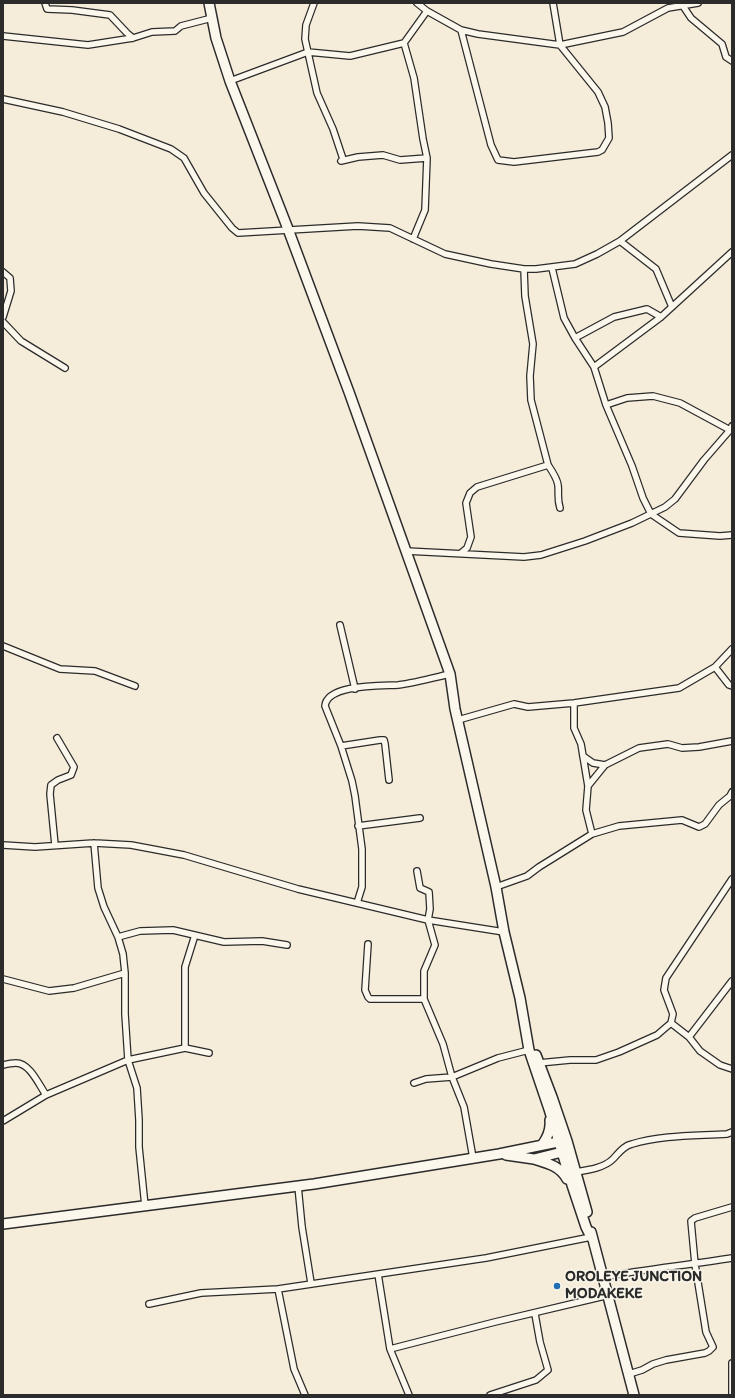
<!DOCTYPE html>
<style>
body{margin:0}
#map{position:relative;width:735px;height:1398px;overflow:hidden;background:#f6ecda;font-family:Itim,sans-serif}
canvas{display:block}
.frame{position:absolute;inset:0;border:4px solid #2b2b2b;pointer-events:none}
</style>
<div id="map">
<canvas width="735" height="1398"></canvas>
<div class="frame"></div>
</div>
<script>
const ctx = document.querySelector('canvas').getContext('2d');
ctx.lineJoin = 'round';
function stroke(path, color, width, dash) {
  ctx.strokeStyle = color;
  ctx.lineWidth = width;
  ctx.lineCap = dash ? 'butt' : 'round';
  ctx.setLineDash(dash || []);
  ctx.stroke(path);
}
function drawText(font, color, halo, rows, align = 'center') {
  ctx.font = font + ' Itim,sans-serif';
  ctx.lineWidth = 3;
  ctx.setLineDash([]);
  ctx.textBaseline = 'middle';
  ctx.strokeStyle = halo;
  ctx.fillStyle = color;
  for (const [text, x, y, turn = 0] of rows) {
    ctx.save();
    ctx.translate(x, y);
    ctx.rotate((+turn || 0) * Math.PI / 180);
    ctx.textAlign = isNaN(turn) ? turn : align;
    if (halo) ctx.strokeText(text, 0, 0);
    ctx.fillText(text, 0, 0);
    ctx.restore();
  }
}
const minor = new Path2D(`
 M 45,3 L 47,9 L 72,10 L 110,15 L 127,33 L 133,38
 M 314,3 L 306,25 L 305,39 L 317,93 L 333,129 L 343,159 L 341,161 L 358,157 L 383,155 L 400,160 L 427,158
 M 417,3 L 427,11 L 461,30 L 478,34 L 560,45 L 623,32 L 668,8 L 698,3
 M 683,6 L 691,18 L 722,44 L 726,57 L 732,61
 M 461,30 L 491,145 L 498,160 L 514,162 L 598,152 L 602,150 L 609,138 L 608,123 L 605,107 L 598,92 L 560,45 L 553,3
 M 3,36 L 88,45 L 133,38 L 152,32 L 175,31 L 181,26 L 212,18
 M 404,43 L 414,78 L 423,139 L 427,158 L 425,210 L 413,239
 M 230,81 L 308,52 L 350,56 L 404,43 L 427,11
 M 3,99 L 63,112 L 119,129 L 171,149 L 184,158 L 204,193 L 232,228 L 238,233 L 358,226 L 390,228 L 445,254 L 491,264 L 524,269 L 536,269 L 575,264 L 597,254 L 620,241 L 732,155
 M 620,241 L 656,269 L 672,307
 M 552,268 L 564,318 L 575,338 L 594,367 L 606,405 L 632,466 L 643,498 L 651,514 L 679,533 L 720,536 L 732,535
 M 524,269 L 525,296 L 533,344 L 530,376 L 531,400 L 548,465 C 552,471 557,478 558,485 C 559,495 557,498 560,508
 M 3,272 L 10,278 L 11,291 L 3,317
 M 3,322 L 21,341 L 65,368
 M 575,338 L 614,317 L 647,309 L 661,317
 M 594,367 L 661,317 L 732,252
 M 606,405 L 627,398 L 653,396 L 680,403 L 730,430
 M 406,551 L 524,557 L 541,555 L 585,541 L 632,523 L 665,507 L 675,499 L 704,460 L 730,430 L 732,426
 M 461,553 L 467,548 L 471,537 L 466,503 L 470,493 L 477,487 L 548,465
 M 340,625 L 355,689
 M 3,646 L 60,669 L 95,671 L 135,686
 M 715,667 L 729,685 L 732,686
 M 574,703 L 574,728 L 581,744 L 588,786 L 586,810 L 592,834
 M 458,720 L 514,704 L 528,707 L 574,703 L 679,688 L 715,667 L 732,649
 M 341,746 L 380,740 L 384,740 L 385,744 L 389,780
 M 583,756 L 593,763 L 605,765
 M 588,786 L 605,765 L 639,748 L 668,744 L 682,748 L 699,747 L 732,741
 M 358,826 L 420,818
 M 94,843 L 98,888 L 104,907 L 118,937 L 123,954 L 125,973 L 125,1014 L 128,1060 L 137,1088 L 139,1120 L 139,1147 L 145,1206
 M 3,845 L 35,847 L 94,843 L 131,845 L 184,855 L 298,889 L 428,920 L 504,932
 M 55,845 L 50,794 L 51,785 L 58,780 L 71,775 L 74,767 L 57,738
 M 417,871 L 420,888 L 429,892 L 430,909 L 428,920 L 435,945 L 424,971 L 424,999 L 443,1044 L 452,1077 L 464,1107 L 473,1158
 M 496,887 L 527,876 L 539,867 L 592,834 L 619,826 L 682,820 L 699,827 L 705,824 L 719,805 L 730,796 L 732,792
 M 357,903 L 362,887 L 362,849 L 355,796 L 352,781 L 341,746 L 325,706 C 327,684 381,686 398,685 C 415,683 433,678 450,674
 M 118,937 L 140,931 L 173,930 L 224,942 L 262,941 L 287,945
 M 368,944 L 365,990 L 368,997 L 370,999 L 424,999
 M 3,979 L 49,991 L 74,988 L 125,973
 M 671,1023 L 689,1037 L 700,1051 L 720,1065 L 732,1069
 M 689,1037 L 732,981
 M 185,1048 L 185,967 L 195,935
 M 539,1063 L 570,1060 L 596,1060 L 619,1052 L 657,1035 L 671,1023 L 673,1014 L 664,990 L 666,978 L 732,879
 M 3,1065 C 7,1064 12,1063 16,1063 C 30,1063 39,1085 46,1095
 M 414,1083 L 426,1079 L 452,1077 L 498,1058 L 529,1050
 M 3,1121 L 46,1095 L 128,1060 L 185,1048 L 209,1053
 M 575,1172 C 588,1170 604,1168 613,1159 C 619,1153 623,1146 632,1144 C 662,1135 696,1136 727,1134 L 732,1132
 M 298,1186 L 302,1227 L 311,1283
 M 378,1274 L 390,1349 L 409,1395
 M 603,1277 C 646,1269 689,1265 732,1258
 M 278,1289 L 294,1369 L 305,1395
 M 149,1304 L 201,1293 L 278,1289 L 486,1258 L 591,1237
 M 390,1349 L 495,1322 L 609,1295
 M 629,1374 L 642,1370 L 653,1364 L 666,1360 L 705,1353 L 709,1351 L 713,1347 L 706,1332 L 695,1264 L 691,1221 L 695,1218 L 732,1207
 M 490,1395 L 536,1380 L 548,1370 L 540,1342 L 535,1314
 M 732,1395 L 732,1363`);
const primary = new Path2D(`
 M 209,3 L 216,38 L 230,81 L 288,229 L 349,392 L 450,674 L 455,709 L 496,887 L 504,932 L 520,998 L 529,1050 L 549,1109 L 572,1185 L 586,1227 L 591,1237
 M 536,1055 L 552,1097 L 567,1141 L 587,1212
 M 542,1145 C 548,1137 551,1130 550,1120
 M 506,1155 L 534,1159 L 562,1152 L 565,1147
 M 534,1159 C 547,1163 560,1166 567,1179
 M 3,1224 L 314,1184 L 499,1154 L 558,1142 L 570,1151
 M 591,1232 L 634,1395`);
stroke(minor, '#2b2b2b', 8);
stroke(primary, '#2b2b2b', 12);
stroke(minor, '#fbf7ec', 5.5);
stroke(primary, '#fbf7ec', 9);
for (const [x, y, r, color] of [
 [557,1286,4,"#1f6fb2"]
]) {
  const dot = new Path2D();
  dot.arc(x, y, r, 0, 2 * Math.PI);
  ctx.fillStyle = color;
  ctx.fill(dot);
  stroke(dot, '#fbf7ec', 1.5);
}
drawText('bold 15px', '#2b2b2b', '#fbf7ec', [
 ["OROLEYE JUNCTION",565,1277],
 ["MODAKEKE",565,1294]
], 'left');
</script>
